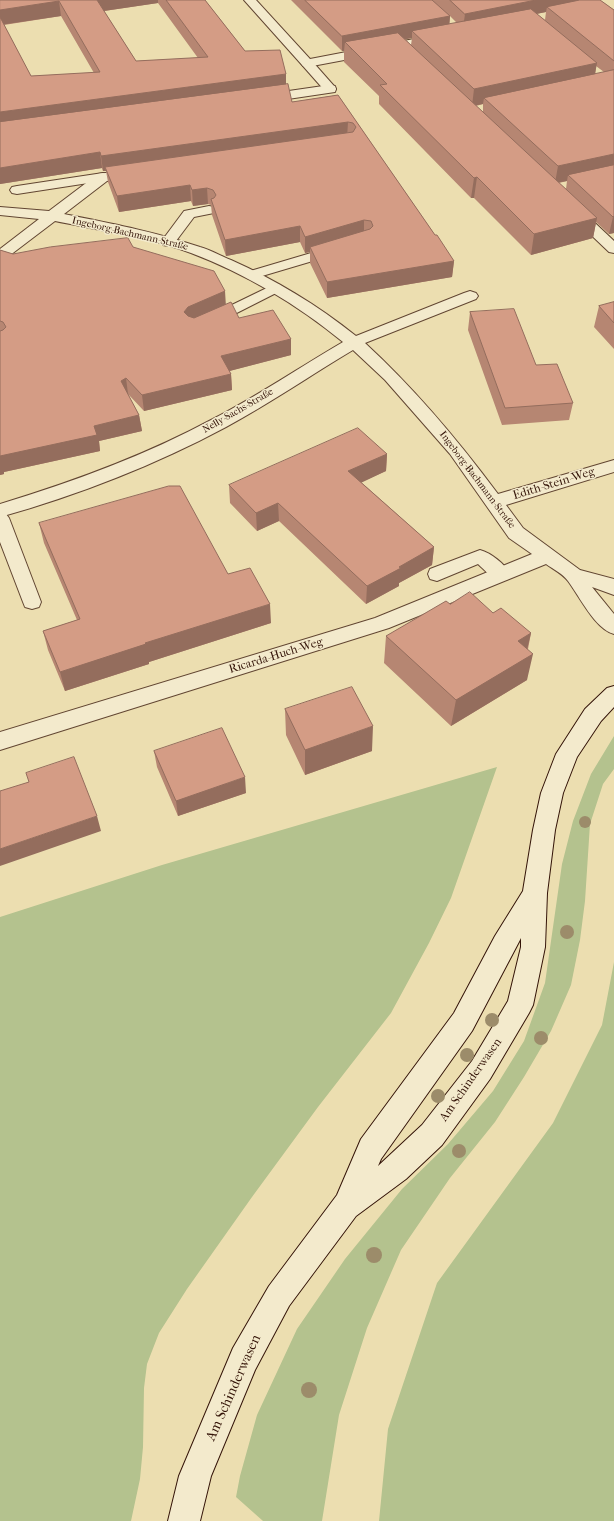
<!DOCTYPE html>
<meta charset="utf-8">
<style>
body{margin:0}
canvas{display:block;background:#ecdeb0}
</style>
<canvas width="614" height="1521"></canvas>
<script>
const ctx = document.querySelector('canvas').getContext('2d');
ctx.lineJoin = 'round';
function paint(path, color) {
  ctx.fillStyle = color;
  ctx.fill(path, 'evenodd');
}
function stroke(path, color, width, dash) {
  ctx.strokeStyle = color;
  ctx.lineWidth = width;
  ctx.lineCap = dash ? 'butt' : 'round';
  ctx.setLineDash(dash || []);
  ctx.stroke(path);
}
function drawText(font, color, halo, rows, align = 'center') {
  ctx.font = font + ' "IM FELL French Canon",serif';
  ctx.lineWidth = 3;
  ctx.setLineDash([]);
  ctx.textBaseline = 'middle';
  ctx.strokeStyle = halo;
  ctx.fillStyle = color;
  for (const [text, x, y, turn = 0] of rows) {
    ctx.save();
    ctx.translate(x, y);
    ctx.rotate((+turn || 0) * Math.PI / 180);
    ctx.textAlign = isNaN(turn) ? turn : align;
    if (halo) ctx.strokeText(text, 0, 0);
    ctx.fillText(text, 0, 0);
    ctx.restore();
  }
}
paint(new Path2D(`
 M 614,736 L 614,769 L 603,784 L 590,824 L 585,901 L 580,940 L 571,985 L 551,1031 L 524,1077 L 495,1122 L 450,1178 L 401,1250 L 367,1328 L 339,1415 L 322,1521 L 263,1521 L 236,1497 L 240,1476 L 257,1415 L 297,1329 L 345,1259 L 402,1189 L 448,1144 L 493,1091 L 524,1041 L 545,983 L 562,864 L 573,821 L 591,774 Z
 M 497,767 L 451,898 L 429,943 L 391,1013 L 318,1107 L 252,1197 L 187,1289 L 159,1333 L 147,1364 L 144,1388 L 143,1447 L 140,1479 L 131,1521 L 0,1521 L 0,917 L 162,865 Z
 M 614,962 L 614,1521 L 379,1521 L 388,1429 L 437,1283 L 553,1123 L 602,1025 Z`), '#b4c28e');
const lane = new Path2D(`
 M 307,59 L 311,60 L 334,86 L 336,89 L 334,92 L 326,92 L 303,66 L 301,63 L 303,60 Z
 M 103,173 L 108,174 L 110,177 L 108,180 L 17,194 L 12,193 L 10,190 L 12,187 L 17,186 Z
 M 209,206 L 214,207 L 216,210 L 214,213 L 194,217 L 173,245 L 168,246 L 163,245 L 161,242 L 184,211 Z
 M 338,245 L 343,246 L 345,249 L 343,252 L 252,279 L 247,278 L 245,275 L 247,272 Z
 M 275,284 L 280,285 L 282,288 L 280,291 L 215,324 L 210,326 L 205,324 L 202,321 L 205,318 Z
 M 0,512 L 6,514 L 9,518 L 41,602 L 39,607 L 32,609 L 25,607 L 23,602 L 0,542 Z
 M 480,550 C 491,553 505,564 510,574 L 508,579 C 494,583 487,572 478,564 L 437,581 L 430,579 L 428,574 L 430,569 Z`);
const street = new Path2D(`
 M 244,0 L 256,0 L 310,59 L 440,34 L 444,35 L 446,38 L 444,41 L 440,42 L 307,67 L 303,66 Z
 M 330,85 L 335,86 L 336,89 L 335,92 L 261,103 L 256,102 L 255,99 L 256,96 L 261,95 Z
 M 135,169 L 140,170 L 142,173 L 140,176 L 107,181 L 64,214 C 109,223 156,232 200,247 C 211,250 221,256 231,260 C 276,280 317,305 356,336 L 464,293 L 470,291 L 476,293 L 478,296 L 476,299 L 365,343 C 416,390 457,439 498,494 L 614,460 L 614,472 L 506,505 L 523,528 L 580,570 L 614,579 L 614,595 L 592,587 L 614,614 L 614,634 C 595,629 580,597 568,581 C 563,574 553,569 546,564 L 389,628 L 0,750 L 0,732 L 375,618 L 532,554 L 509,538 L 450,454 L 385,380 L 353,350 C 311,375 269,404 226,427 C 155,465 78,495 0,517 L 0,504 C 73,482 146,455 213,419 C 258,396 300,367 343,342 C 298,305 246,274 191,253 C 148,237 99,230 55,221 L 5,259 L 0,261 L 0,249 L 39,219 L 0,215 L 0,207 L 49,211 L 98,174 Z
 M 572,205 L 577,206 L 614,241 L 614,253 L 609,252 L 567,212 L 565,209 L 567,206 Z`);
const secondary = new Path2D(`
 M 614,686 L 614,707 L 601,721 L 577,757 L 563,793 L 555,830 L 547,893 L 545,947 L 533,1005 L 529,1013 L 490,1079 L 442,1145 L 406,1179 L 356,1216 L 289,1306 L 255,1370 L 211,1476 L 200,1521 L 168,1521 L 179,1476 L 233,1348 L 269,1286 L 337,1195 L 361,1139 L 454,1013 L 495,936 L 523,891 L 533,830 L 541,793 L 556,754 L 585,709 L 607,688 ZM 521,938 L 521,947 L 508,1001 L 472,1061 L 422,1125 L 378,1166 L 381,1159 L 472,1031 Z`);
stroke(lane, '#624632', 2);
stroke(street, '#624632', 2);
stroke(secondary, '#341408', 2);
paint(lane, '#f3eacc');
paint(street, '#f3eacc');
paint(secondary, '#f3eacc');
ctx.fillStyle = '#9c8c6a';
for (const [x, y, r] of [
 [585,822,6],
 [567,932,7],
 [492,1020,7],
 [541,1038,7],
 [467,1055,7],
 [438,1096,7],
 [459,1151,7],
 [374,1255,8],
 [309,1390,8]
]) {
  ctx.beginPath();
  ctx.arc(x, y, r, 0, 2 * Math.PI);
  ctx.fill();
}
paint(new Path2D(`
 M 0,0 L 205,0 L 245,51 L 286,74 L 286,85 L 292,102 L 338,95 L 435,235 L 454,261 L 452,277 L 327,298 L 310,263 L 310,252 L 305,253 L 300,242 L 226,256 L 212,215 L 211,205 L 208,204 L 193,206 L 191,201 L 119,212 L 108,182 L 106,171 L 103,171 L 102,168 L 0,184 ZM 158,3 L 198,58 L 136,61 L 104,11 ZM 61,16 L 94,73 L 31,76 L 4,25 Z
 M 291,0 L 600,0 L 614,10 L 614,233 L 609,234 L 596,222 L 593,238 L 531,255 L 474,198 L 471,198 L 379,104 L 379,96 L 344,62 L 344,51 L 342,51 ZM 546,12 L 545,20 L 537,14 L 541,13 ZM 450,16 L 457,23 L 449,24 ZM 412,38 L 411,45 L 405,39 ZM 596,66 L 604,72 L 595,74 ZM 483,104 L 483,112 L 476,106 ZM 567,181 L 566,189 L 559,183 Z
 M 133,247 L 225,291 L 225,304 L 239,318 L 291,339 L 291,355 L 229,371 L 231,374 L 232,390 L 144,411 L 128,394 L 139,415 L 142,431 L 99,441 L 100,451 L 4,472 L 4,474 L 0,475 L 0,250 L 13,254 Z
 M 614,302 L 614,349 L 594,327 L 599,306 Z
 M 470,312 L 536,365 L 573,403 L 569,420 L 502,425 L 468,330 Z
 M 387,454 L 386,471 L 361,482 L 434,547 L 432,565 L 399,583 L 399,586 L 366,604 L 279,521 L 257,531 L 230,503 L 229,485 Z
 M 39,523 L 228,574 L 271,623 L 149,662 L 149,664 L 65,691 L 48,650 L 43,631 L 77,620 L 44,543 Z
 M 493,613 L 531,633 L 528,649 L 527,680 L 451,726 L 384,663 L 386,636 Z
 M 285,709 L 372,751 L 305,775 L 286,735 Z
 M 154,751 L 246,793 L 178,816 L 157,767 Z`), '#b68672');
paint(new Path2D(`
 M 96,0 L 158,0 L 158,3 L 97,12 Z
 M 536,0 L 583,0 L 547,7 L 546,12 L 463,28 L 465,14 Z
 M 59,1 L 61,16 L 0,25 L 0,10 Z
 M 450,16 L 449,31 L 412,31 L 412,38 L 352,50 L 345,42 L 344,51 L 342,51 L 342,36 Z
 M 597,63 L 594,80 L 484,98 L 483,104 L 472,106 L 474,89 Z
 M 286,74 L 286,89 L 0,127 L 0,112 Z
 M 348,122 L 347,138 L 105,167 L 106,171 L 103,171 L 101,156 Z
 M 100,152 L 102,168 L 0,184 L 0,168 Z
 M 614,154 L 614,171 L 568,175 L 567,181 L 555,183 L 558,166 Z
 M 477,177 L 474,198 L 471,198 L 474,178 Z
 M 190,185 L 191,201 L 119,212 L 117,196 Z
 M 207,188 L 208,204 L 193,206 L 192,190 Z
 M 614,216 L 614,233 L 609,234 L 613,217 Z
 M 597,218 L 593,238 L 531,255 L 534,234 Z
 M 364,220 L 364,236 L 310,247 L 310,252 L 305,253 L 305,237 Z
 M 300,226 L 300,242 L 226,256 L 225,240 Z
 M 454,261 L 452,277 L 327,298 L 327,282 Z
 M 225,291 L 226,307 L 189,324 L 184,312 L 188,307 Z
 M 291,339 L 291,355 L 222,373 L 221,356 Z
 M 231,374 L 232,390 L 144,411 L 142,395 Z
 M 126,378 L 128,394 L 123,397 L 121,381 Z
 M 139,415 L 142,431 L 99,441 L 100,451 L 4,472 L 4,474 L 0,475 L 0,456 L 94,426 Z
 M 387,454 L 386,471 L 348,489 L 348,471 Z
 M 278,503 L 279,521 L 257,531 L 256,513 Z
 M 434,547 L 432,565 L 399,583 L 399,586 L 366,604 L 367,586 L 399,567 Z
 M 270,604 L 271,623 L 149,662 L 149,664 L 65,691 L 60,672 L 145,643 Z
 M 531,633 L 525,658 L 533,654 L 527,680 L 451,726 L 456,700 L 518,641 Z
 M 373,726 L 372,751 L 305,775 L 305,750 Z
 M 245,777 L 246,793 L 178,816 L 176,801 Z
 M 97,816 L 101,831 L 0,866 L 0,849 Z`), '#946d5d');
const building = new Path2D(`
 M 0,0 L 97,0 L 136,61 L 208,57 L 166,0 L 205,0 L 245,51 L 280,50 L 286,74 L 0,112 L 0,17 L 31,76 L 100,72 L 59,1 L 0,10 Z
 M 305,0 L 432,0 L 450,16 L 342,36 Z
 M 450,0 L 536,0 L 465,14 Z
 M 580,0 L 600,0 L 614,10 L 614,61 L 547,7 Z
 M 531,9 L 597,63 L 474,89 L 412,31 Z
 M 398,33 L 597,218 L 534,234 L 477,177 L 474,178 L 380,85 L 387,84 L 345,42 Z
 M 614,70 L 614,154 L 558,166 L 484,98 Z
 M 288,84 L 292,102 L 338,95 L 435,235 L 437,235 L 454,261 L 327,282 L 310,247 L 370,229 L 373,226 L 371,221 L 364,220 L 305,237 L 300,226 L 225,240 L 211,199 L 214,198 L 216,195 L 213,190 L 207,188 L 192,190 L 190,185 L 117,196 L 105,167 L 353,132 L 356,127 L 353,123 L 348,122 L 101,156 L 100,152 L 0,168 L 0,122 Z
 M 614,165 L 614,216 L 613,217 L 568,175 Z
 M 128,238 L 133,247 L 214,271 L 225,291 L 188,307 L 184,312 L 188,316 L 194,318 L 231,302 L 239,318 L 273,310 L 291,339 L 221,356 L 231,374 L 142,395 L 126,378 L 121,381 L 139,415 L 94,426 L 97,435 L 0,456 L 0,331 L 3,330 L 6,327 L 3,322 L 0,321 L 0,250 L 13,254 L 50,247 Z
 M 614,302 L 614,323 L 599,306 Z
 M 514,309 L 536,365 L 557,364 L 573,403 L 505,408 L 470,312 Z
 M 358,428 L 387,454 L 348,471 L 434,547 L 399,567 L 401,568 L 367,586 L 278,503 L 256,513 L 229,485 Z
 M 169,486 L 180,486 L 228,574 L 250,568 L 270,604 L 145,643 L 146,644 L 60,672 L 43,631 L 80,619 L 39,523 Z
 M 470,592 L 493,613 L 501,608 L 531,633 L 518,641 L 533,654 L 456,700 L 386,636 L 446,601 L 450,604 Z
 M 352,687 L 373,726 L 305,750 L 285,709 Z
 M 222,728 L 245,777 L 176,801 L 154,751 Z
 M 74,757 L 97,816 L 0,849 L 0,791 L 29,782 L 26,773 Z`);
paint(building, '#d49c85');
stroke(building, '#946d5d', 1);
drawText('10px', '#341408', '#f3eacc', [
 ["Ingeborg-Bachmann-Straße",130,234,13],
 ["Nelly-Sachs-Straße",238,411,-30],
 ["Ingeborg-Bachmann-Straße",477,480,53]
]);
drawText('12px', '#341408', '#f3eacc', [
 ["Edith-Stein-Weg",554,484,-17],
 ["Ricarda-Huch-Weg",276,656,-17],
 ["Am Schinderwasen",471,1080,-55]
]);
drawText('14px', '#341408', '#f3eacc', [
 ["Am Schinderwasen",234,1388,-66]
]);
</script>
